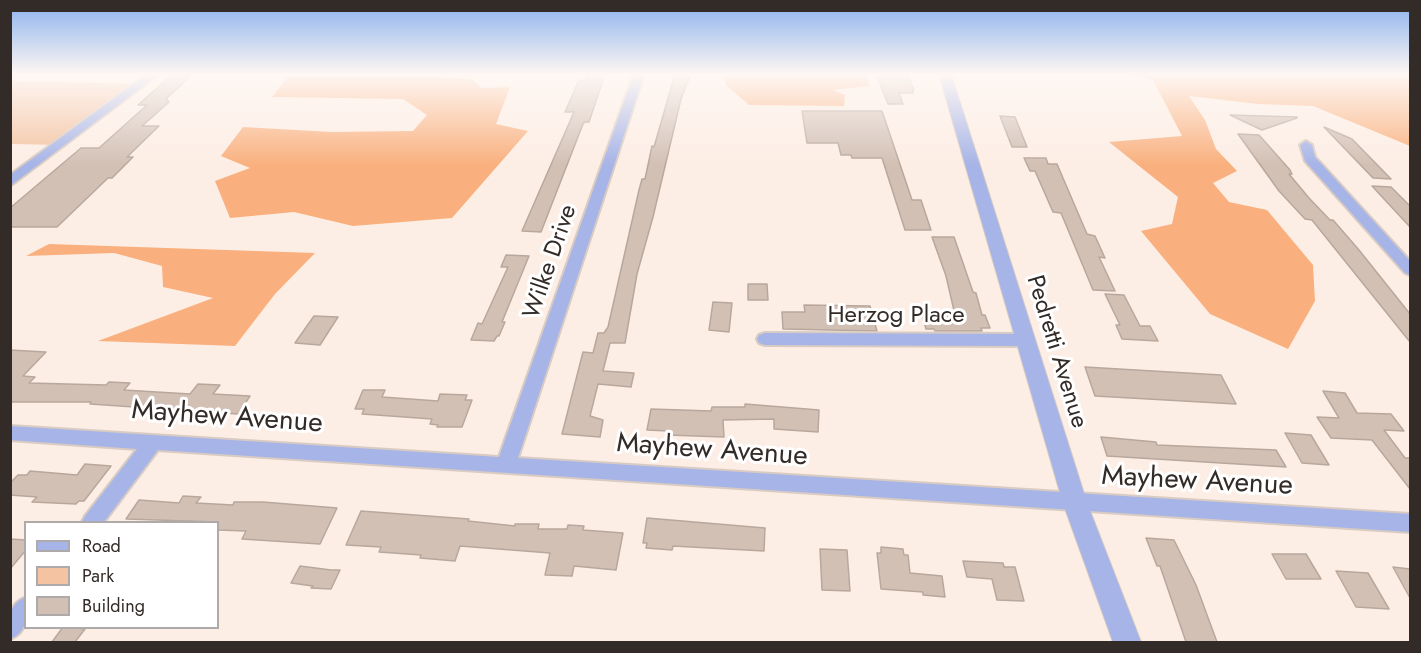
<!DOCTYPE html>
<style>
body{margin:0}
#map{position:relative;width:1421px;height:653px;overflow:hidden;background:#fdeee5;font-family:Jost,sans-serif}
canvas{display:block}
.frame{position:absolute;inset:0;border:12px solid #322b27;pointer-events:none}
.legend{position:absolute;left:24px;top:521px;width:195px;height:108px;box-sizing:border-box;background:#fff;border:2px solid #adaaa9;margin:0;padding:8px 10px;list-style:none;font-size:18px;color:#322b27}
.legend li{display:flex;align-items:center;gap:12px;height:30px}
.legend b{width:30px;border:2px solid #adaaa9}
</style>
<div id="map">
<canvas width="1421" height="653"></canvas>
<div class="frame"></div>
<ul class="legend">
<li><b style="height:8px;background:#a6b4e7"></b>Road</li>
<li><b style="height:16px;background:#f3c3a2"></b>Park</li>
<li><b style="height:16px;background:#d2c0b5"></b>Building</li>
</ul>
</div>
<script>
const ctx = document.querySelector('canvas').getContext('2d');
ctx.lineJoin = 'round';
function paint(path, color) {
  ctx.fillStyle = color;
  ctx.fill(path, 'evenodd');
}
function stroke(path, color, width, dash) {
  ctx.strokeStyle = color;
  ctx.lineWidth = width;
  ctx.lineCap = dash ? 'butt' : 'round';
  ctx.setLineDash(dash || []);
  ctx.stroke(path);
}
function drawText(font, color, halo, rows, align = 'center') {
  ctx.font = font + ' Jost,sans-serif';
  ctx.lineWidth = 6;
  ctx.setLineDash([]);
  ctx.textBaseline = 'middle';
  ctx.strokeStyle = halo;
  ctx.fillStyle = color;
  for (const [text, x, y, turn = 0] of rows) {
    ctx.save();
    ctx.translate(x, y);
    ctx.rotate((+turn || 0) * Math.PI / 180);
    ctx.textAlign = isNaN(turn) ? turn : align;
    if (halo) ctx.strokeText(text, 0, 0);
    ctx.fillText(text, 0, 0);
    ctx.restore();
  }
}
paint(new Path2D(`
 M 11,81 L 140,84 L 61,145 L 11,144 Z`), '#f3c3a2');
paint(new Path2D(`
 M 723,74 L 867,74 L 869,86 L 833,90 L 845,95 L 844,106 L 749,105 L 726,85 Z
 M 1126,74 L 1410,74 L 1410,146 L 1313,106 L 1258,104 L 1189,96 L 1205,120 L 1216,149 L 1237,171 L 1213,183 L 1229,202 L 1267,210 L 1313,265 L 1315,301 L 1288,349 L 1210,314 L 1141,231 L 1172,224 L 1178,197 L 1109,142 L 1182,136 L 1153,80 Z
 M 288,77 L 438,77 L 471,79 L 482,88 L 510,87 L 496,124 L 528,131 L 452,218 L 353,226 L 294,212 L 230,218 L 215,181 L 250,168 L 221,156 L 243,127 L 331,132 L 413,131 L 427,115 L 403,99 L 272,97 Z
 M 49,244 L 315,253 L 275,294 L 235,346 L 98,341 L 213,298 L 163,287 L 162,266 L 114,253 L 26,256 Z`), '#f9b07e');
const building = new Path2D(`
 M 173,74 L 193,74 L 166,99 L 169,102 L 142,126 L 159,126 L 127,157 L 133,157 L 112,178 L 108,178 L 57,227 L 10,227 L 10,208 L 81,148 L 99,148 L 147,105 L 138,105 Z
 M 588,74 L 605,74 L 589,122 L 585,122 L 583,124 L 541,232 L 522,231 L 574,112 L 565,112 L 579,80 L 585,81 Z
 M 675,74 L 691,74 L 681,99 L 653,217 L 637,274 L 625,343 L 610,343 L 603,371 L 634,373 L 631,387 L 598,384 L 590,416 L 603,420 L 600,437 L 562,434 L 583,352 L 593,353 L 598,333 L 604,333 L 608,327 L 639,190 L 642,179 L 645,179 L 652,146 L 654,147 Z
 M 876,74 L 907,74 L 914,90 L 912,90 L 913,93 L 899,93 L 903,104 L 888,104 Z
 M 802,111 L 882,111 L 912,200 L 921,200 L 931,230 L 905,230 L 882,158 L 852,158 L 851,155 L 841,155 L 838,143 L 807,143 Z
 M 1230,115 L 1297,117 L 1297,118 L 1262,130 Z
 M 1000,116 L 1015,117 L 1027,147 L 1012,147 Z
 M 1324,127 L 1352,139 L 1391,179 L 1373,178 Z
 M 1238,134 L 1259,135 L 1290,170 L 1292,174 L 1289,174 L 1309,198 L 1330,220 L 1333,220 L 1359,250 L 1410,314 L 1410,342 L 1312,220 L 1305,219 L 1279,191 Z
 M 1024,158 L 1046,158 L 1048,164 L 1057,164 L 1087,234 L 1095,236 L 1105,258 L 1099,257 L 1115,291 L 1093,290 L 1061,213 L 1053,212 L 1035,171 L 1030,171 Z
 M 1372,186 L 1391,187 L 1410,206 L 1410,227 Z
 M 932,237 L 954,237 L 973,292 L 976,293 L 982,315 L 985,315 L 990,328 L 981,328 L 982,331 L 935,331 L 934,329 L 926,329 L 922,315 L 955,315 L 946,276 Z
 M 506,255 L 529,256 L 502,322 L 505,322 L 499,336 L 497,336 L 494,341 L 471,340 L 478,323 L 482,324 L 508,267 L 501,267 Z
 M 748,284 L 767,284 L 768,300 L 748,300 Z
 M 1105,294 L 1124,295 L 1140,326 L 1150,326 L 1158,341 L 1122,339 L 1116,325 L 1120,325 Z
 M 713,302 L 732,303 L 729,332 L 709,330 Z
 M 804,305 L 870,306 L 877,331 L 783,329 L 782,312 L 805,312 Z
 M 314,316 L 338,317 L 320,345 L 295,343 Z
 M 10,350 L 46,352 L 23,376 L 35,377 L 29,383 L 106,385 L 109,382 L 130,383 L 124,390 L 190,394 L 198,384 L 220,385 L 213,394 L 250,396 L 238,414 L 90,404 L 91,402 L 10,402 Z
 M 1085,367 L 1221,375 L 1236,404 L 1095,396 Z
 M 363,390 L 385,390 L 382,397 L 438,401 L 440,394 L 467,395 L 465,400 L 472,400 L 462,427 L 437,427 L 438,425 L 430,424 L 432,419 L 362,414 L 364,409 L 355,409 Z
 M 1323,391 L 1345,393 L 1357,413 L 1391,414 L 1404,431 L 1384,430 L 1405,458 L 1410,458 L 1410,489 L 1372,440 L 1331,438 L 1317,417 L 1339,418 Z
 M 745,404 L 819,410 L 818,432 L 774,429 L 774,419 L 723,420 L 724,437 L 667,435 L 668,431 L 647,430 L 651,409 L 711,411 L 712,407 L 745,407 Z
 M 1285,433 L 1311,435 L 1329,465 L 1302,463 Z
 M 1101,437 L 1156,442 L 1157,445 L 1276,450 L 1286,467 L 1107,456 Z
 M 85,464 L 111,466 L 84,501 L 79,501 L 76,504 L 32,502 L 37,497 L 10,495 L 10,483 L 18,475 L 27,475 L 30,471 L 77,475 Z
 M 183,496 L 201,497 L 196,503 L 233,505 L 234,502 L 263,502 L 337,508 L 320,544 L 242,539 L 246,531 L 218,530 L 218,522 L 126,519 L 139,500 L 179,503 Z
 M 361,511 L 469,519 L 468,521 L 515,526 L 515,524 L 539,524 L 538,529 L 567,529 L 568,525 L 584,526 L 583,530 L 623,533 L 616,570 L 574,566 L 572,576 L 545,575 L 550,553 L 460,546 L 455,561 L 420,558 L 421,555 L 379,552 L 381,547 L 346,545 Z
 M 647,518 L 765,528 L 764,551 L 673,546 L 672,550 L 646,548 L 647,543 L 643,543 Z
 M 1146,538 L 1174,540 L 1196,585 L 1217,642 L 1186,642 L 1160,566 L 1157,566 Z
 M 10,539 L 26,540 L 26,550 L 10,569 Z
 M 881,547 L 903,549 L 904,555 L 908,555 L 910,573 L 942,576 L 945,597 L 923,595 L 923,592 L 881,589 L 877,553 L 881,553 Z
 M 820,549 L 847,550 L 850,591 L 822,590 Z
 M 1272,554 L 1306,554 L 1321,579 L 1286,579 Z
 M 963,561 L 1003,563 L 1004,567 L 1015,567 L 1024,601 L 997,600 L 992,579 L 967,577 Z
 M 300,566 L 331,570 L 340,570 L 331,589 L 311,588 L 313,586 L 291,583 Z
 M 1393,567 L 1410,569 L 1410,598 Z
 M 1336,571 L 1368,573 L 1389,609 L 1356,607 Z
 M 63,627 L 69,627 L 85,629 L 75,642 L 52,642 Z`);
paint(building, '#d2c0b5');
stroke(building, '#b8a79c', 1.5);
const minor = new Path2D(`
 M 147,74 L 159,74 L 10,186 L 10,175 Z
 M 634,74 L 644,74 L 518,458 L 1410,514 L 1410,532 L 158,450 L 104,522 L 82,522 L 85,516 L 137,449 L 10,440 L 10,426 L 499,457 Z
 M 1306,141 L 1312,145 L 1315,157 L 1410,261 L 1410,275 L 1405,273 L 1305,161 L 1300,145 Z
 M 765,333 L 1026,334 L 1032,336 L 1034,340 L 1032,344 L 1026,346 L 765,345 L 759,343 L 757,339 L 759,335 Z
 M 26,597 C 26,615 29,632 10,639 C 10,621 6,605 26,597 Z`);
const tertiary = new Path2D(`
 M 939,74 L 951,74 L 1087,503 L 1141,642 L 1113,642 L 1063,503 Z`);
stroke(minor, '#d8cbc3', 4);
stroke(tertiary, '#d8cbc3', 2);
paint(minor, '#a6b4e7');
paint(tertiary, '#a6b4e7');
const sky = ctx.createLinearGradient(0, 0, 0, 165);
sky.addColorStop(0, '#89b1ee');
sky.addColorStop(0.45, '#fef7f3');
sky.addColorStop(1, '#fef7f300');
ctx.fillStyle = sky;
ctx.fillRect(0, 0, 1421, 165);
drawText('24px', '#322b27', '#fff', [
 ["Wilke Drive",551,262,-71],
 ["Herzog Place",896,316],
 ["Pedretti Avenue",1056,352,73]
]);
drawText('28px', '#322b27', '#fff', [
 ["Mayhew Avenue",227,418,4],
 ["Mayhew Avenue",712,451,4],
 ["Mayhew Avenue",1197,482,3]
]);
</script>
